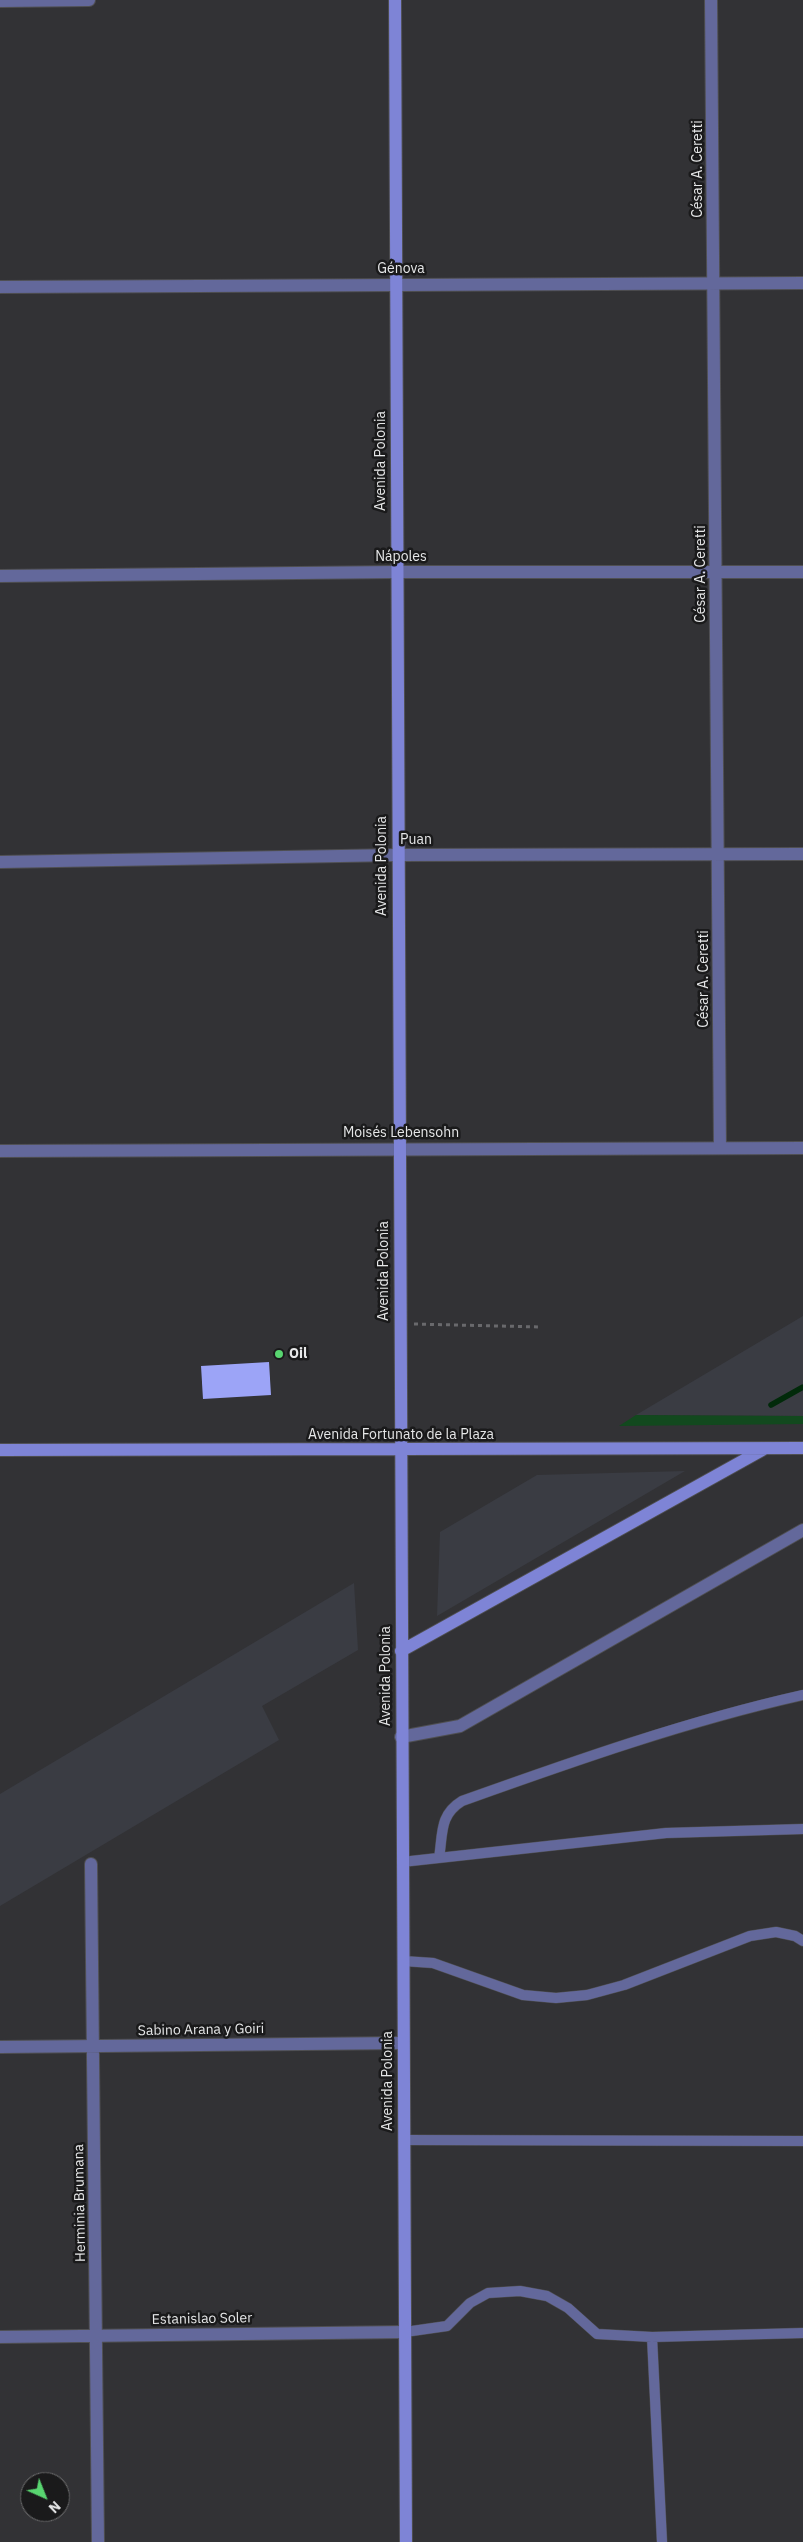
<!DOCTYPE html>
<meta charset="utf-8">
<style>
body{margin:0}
#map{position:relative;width:803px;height:2542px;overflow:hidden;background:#323235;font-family:"IBM Plex Sans",sans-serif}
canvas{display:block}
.north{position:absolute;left:20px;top:2472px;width:50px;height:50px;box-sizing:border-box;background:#1a1a1b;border:1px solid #6c6c6d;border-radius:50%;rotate:136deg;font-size:14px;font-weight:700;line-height:20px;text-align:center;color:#e6e7e8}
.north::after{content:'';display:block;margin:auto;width:18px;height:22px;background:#58d570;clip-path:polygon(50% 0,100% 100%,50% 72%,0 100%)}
</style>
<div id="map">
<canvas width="803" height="2542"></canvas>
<div class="north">N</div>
</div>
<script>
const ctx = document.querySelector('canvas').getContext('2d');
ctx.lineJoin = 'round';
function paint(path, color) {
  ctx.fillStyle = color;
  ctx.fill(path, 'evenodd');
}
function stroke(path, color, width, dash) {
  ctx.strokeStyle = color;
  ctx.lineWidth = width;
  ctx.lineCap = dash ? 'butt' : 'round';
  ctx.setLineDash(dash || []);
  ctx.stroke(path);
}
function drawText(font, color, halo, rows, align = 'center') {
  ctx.font = font + ' "IBM Plex Sans",sans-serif';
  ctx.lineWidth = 5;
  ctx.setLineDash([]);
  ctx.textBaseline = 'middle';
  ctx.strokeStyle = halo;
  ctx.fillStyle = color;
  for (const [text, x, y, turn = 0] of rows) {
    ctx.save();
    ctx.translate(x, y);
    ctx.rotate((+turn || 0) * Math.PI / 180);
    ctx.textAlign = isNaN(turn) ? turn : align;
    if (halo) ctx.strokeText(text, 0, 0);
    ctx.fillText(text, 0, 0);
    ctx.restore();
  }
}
paint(new Path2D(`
 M 803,1316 L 803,1416 L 636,1415 Z
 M 685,1471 L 437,1616 L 440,1532 L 537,1475 Z
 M 354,1583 L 358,1650 L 262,1706 L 279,1740 L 0,1906 L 0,1794 Z`), '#3a3c43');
paint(new Path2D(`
 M 636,1415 L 803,1416 L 803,1424 L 619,1426 Z`), '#12491e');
stroke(new Path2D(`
 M 771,1405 L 803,1387`), '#012a0a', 5.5);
paint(new Path2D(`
 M 269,1362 L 271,1395 L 203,1399 L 201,1366 Z`), '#9ca4f7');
const lane = new Path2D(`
 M 439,1858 C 443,1834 439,1815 462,1801 C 574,1761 687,1721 803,1695
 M 402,1862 L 666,1833 L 803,1829
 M 403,1961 L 433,1963 L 523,1995 L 556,1998 L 587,1995 L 624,1985 L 750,1936 L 776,1932 L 795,1936 L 803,1941
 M 404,2140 L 803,2141
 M 405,2332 L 447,2326 L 470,2303 L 488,2293 L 520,2291 L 547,2296 L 568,2308 L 597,2334 L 652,2337 L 803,2333
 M 652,2337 L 662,2542`);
const street = new Path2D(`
 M 711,0 L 720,1148
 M 0,1 L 89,0
 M 0,287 L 803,283
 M 0,576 L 396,572 L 803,572
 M 0,862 L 397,855 L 803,854
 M 0,1151 L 803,1148
 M 401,1737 L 460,1726 L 803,1530
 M 91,1864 L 98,2542
 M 0,2047 L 403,2043
 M 0,2337 L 405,2332`);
const secondary = new Path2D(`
 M 395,0 L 406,2542
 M 0,1450 L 803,1448
 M 401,1651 L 764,1449`);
stroke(lane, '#4f4f52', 11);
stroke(street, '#4f4f52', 14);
stroke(secondary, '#4f4f52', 14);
stroke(new Path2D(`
 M 414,1324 L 541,1327`), '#69696c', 3, [4, 4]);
stroke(lane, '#63689b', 10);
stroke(street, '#63689b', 12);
stroke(secondary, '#7e84d6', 12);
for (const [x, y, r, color] of [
 [279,1354,5,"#58d570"]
]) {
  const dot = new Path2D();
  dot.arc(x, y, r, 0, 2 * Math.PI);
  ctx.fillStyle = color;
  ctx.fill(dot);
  stroke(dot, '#1a1a1b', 2);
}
drawText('14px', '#e6e7e8', '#1a1a1b', [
 ["César A. Ceretti",698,169,-90],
 ["Génova",401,269],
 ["Avenida Polonia",381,461,-90],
 ["Nápoles",401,557],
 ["César A. Ceretti",701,574,-90],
 ["Puan",416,840],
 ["Avenida Polonia",382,866,-90],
 ["César A. Ceretti",704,979,-90],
 ["Moisés Lebensohn",401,1133],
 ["Avenida Polonia",384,1271,-90],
 ["Avenida Fortunato de la Plaza",401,1435],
 ["Avenida Polonia",386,1676,-90],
 ["Sabino Arana y Goiri",201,2030,-1],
 ["Avenida Polonia",388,2081,-90],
 ["Herminia Brumana",80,2203,-91],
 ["Estanislao Soler",202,2319,-1]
]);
drawText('bold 14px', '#e6e7e8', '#1a1a1b', [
 ["Oil",289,1354]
], 'left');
</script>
